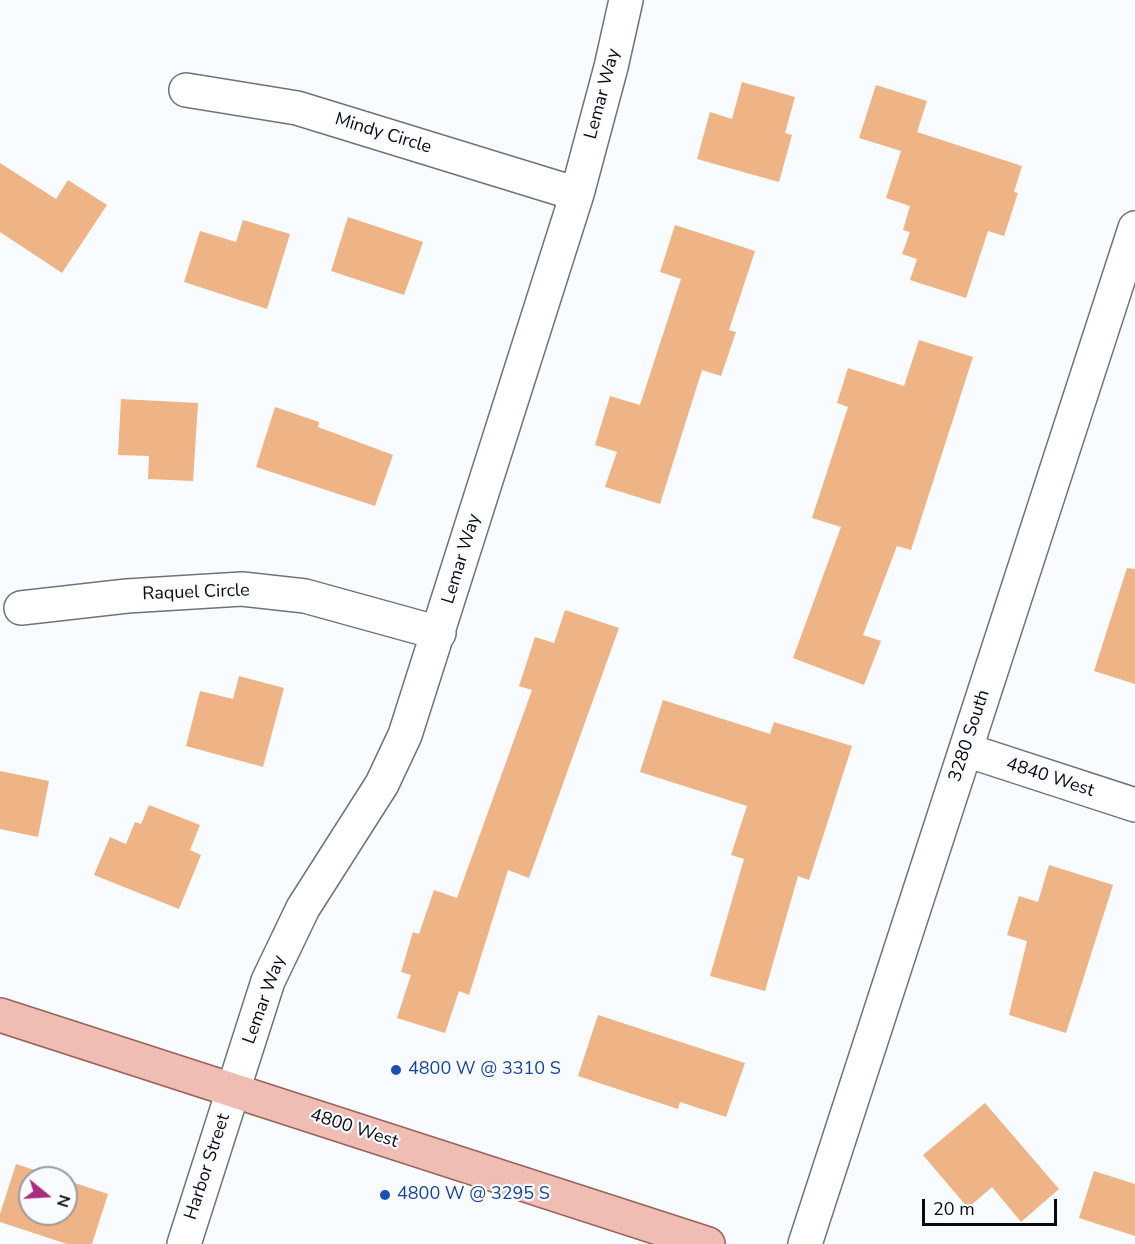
<!DOCTYPE html>
<style>
body{margin:0}
#map{position:relative;width:1135px;height:1244px;overflow:hidden;background:#f8fbff;font-family:"Nunito Sans",sans-serif}
canvas{display:block}
.north{position:absolute;left:18px;top:1166px;width:60px;height:60px;box-sizing:border-box;background:#f8fbff;border:2px solid #999b9e;border-radius:50%;rotate:108deg;font-size:16px;font-weight:700;line-height:24px;text-align:center;color:#0a0b0d}
.north::after{content:'';display:block;margin:auto;width:21px;height:27px;background:#a82d81;clip-path:polygon(50% 0,100% 100%,50% 72%,0 100%)}
.scale{position:absolute;left:922px;top:1199px;width:135px;height:27px;box-sizing:border-box;border:3px solid #0a0b0d;border-top:0;padding-left:8px;font-size:18px;line-height:21px;white-space:nowrap;color:#0a0b0d;-webkit-text-stroke:4px #f8fbff;paint-order:stroke}
</style>
<div id="map">
<canvas width="1135" height="1244"></canvas>
<div class="north">N</div>
<div class="scale">20 m</div>
</div>
<script>
const ctx = document.querySelector('canvas').getContext('2d');
ctx.lineJoin = 'round';
function paint(path, color) {
  ctx.fillStyle = color;
  ctx.fill(path, 'evenodd');
}
function stroke(path, color, width, dash) {
  ctx.strokeStyle = color;
  ctx.lineWidth = width;
  ctx.lineCap = dash ? 'butt' : 'round';
  ctx.setLineDash(dash || []);
  ctx.stroke(path);
}
function drawText(font, color, halo, rows, align = 'center') {
  ctx.font = font + ' "Nunito Sans",sans-serif';
  ctx.lineWidth = 4.5;
  ctx.setLineDash([]);
  ctx.textBaseline = 'middle';
  ctx.strokeStyle = halo;
  ctx.fillStyle = color;
  for (const [text, x, y, turn = 0] of rows) {
    ctx.save();
    ctx.translate(x, y);
    ctx.rotate((+turn || 0) * Math.PI / 180);
    ctx.textAlign = isNaN(turn) ? turn : align;
    if (halo) ctx.strokeText(text, 0, 0);
    ctx.fillText(text, 0, 0);
    ctx.restore();
  }
}
paint(new Path2D(`
 M 742,82 L 795,97 L 785,133 L 792,135 L 779,182 L 697,159 L 710,112 L 732,119 Z
 M 876,85 L 927,101 L 917,132 L 1022,166 L 1014,192 L 1018,193 L 1004,236 L 988,231 L 966,298 L 910,280 L 917,259 L 902,254 L 910,232 L 903,230 L 910,206 L 886,198 L 901,151 L 859,138 Z
 M 0,163 L 56,199 L 68,180 L 107,205 L 62,273 L 0,232 Z
 M 348,217 L 423,242 L 404,295 L 331,271 Z
 M 243,220 L 290,234 L 267,309 L 184,282 L 200,231 L 236,242 Z
 M 675,225 L 755,251 L 729,330 L 736,332 L 721,376 L 702,370 L 660,504 L 605,487 L 617,452 L 595,445 L 610,396 L 640,405 L 681,279 L 660,272 Z
 M 919,340 L 973,357 L 911,550 L 897,546 L 863,635 L 881,641 L 864,685 L 793,658 L 841,527 L 812,518 L 848,407 L 837,403 L 848,368 L 904,386 Z
 M 121,399 L 198,403 L 193,481 L 148,479 L 149,456 L 118,455 Z
 M 275,407 L 319,422 L 318,427 L 393,455 L 375,506 L 256,467 Z
 M 1127,568 L 1135,569 L 1135,684 L 1094,671 Z
 M 565,610 L 619,628 L 529,878 L 508,870 L 469,995 L 459,991 L 445,1033 L 397,1018 L 411,975 L 401,972 L 413,932 L 419,934 L 434,890 L 457,898 L 532,690 L 519,686 L 535,637 L 554,643 Z
 M 239,676 L 284,688 L 263,767 L 186,746 L 200,691 L 233,699 Z
 M 663,700 L 770,734 L 774,722 L 852,746 L 809,880 L 798,876 L 765,991 L 710,976 L 744,859 L 731,855 L 747,806 L 640,772 Z
 M 0,771 L 49,781 L 38,837 L 0,829 Z
 M 149,805 L 200,825 L 190,850 L 201,855 L 179,909 L 94,875 L 110,837 L 126,844 L 135,822 L 141,824 Z
 M 1049,865 L 1113,885 L 1066,1033 L 1009,1015 L 1027,941 L 1007,935 L 1019,896 L 1038,902 Z
 M 598,1015 L 745,1063 L 726,1117 L 680,1102 L 678,1109 L 578,1076 Z
 M 985,1103 L 1059,1189 L 1021,1222 L 992,1187 L 968,1208 L 923,1155 Z
 M 16,1164 L 59,1178 L 30,1178 L 30,1214 L 66,1214 L 66,1180 L 108,1194 L 92,1244 L 67,1244 L 0,1222 L 0,1214 Z
 M 1094,1171 L 1135,1184 L 1135,1236 L 1079,1218 Z`), '#efb485');
const minor = new Path2D(`
 M 186,90 L 297,108 L 577,194
 M 21,608 L 127,596 L 242,589 L 305,596 L 439,633
 M 966,750 L 1135,805
 M 184,1244 L 268,981 L 303,908 L 382,784 L 405,735 L 577,194 L 611,67 L 626,0
 M 805,1244 L 1135,228`);
const major = new Path2D(`
 M 0,1015 L 708,1244`);
stroke(minor, '#6f7378', 36);
stroke(major, '#986259', 36);
stroke(minor, '#fff', 33);
stroke(major, '#efbdb4', 33);
for (const [x, y, r, color] of [
 [396,1070,6,"#1a4fb4"],
 [385,1195,6,"#1a4fb4"]
]) {
  const dot = new Path2D();
  dot.arc(x, y, r, 0, 2 * Math.PI);
  ctx.fillStyle = color;
  ctx.fill(dot);
  stroke(dot, '#f8fbff', 2);
}
drawText('18px', '#0a0b0d', '#f8fbff', [
 ["Lemar Way",603,94,-75],
 ["Mindy Circle",383,134,17],
 ["Lemar Way",462,559,-73],
 ["Raquel Circle",196,593,-2],
 ["3280 South",970,736,-72],
 ["4840 West",1050,778,18],
 ["Lemar Way",265,1000,-70],
 ["4800 West",354,1129,18],
 ["Harbor Street",208,1167,-72]
]);
drawText('18px', '#164399', '#f8fbff', [
 ["4800 W @ 3310 S",408,1070],
 ["4800 W @ 3295 S",397,1195]
], 'left');
</script>
